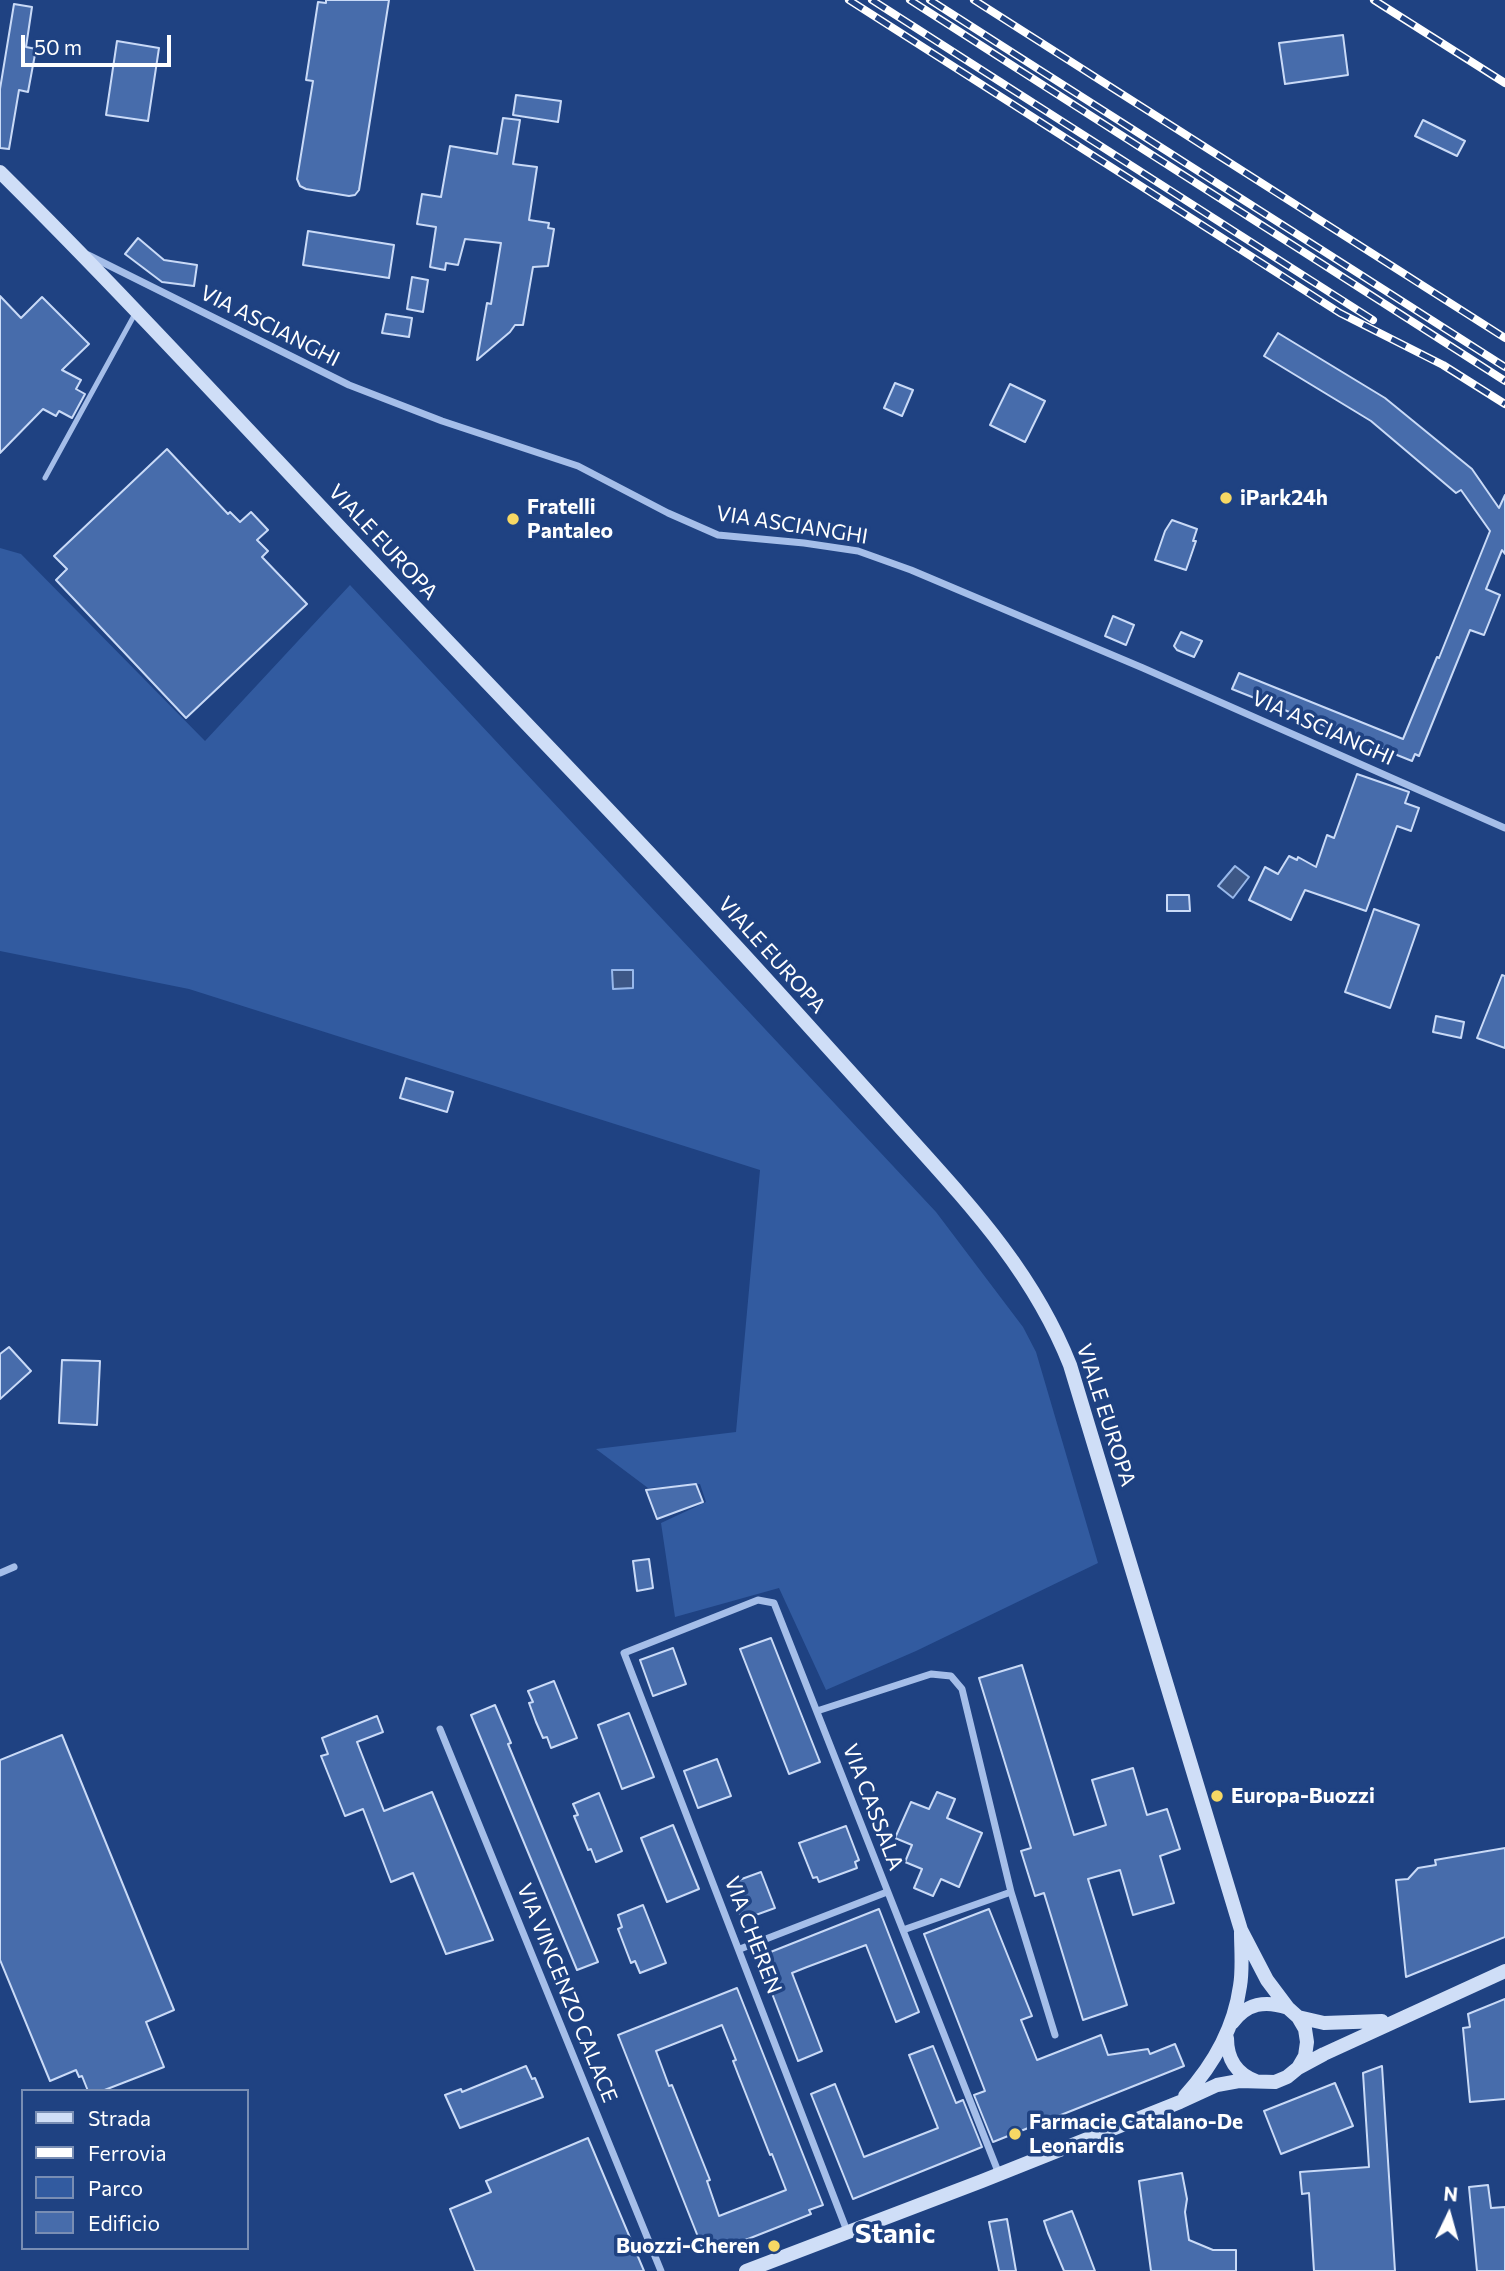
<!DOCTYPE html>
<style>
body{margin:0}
#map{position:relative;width:1505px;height:2271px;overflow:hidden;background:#1f4282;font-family:Commissioner,sans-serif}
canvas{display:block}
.legend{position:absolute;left:21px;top:2089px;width:228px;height:161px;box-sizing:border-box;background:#1f4282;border:2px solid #798eb4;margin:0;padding:9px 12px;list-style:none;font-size:21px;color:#fff}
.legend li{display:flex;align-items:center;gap:14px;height:35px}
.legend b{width:35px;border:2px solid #798eb4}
.north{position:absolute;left:1414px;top:2180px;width:70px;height:70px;-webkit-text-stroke:5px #1f4282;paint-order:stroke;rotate:5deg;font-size:19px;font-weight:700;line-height:28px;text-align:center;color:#fff}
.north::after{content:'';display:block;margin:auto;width:24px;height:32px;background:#fff;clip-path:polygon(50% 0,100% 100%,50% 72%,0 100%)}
.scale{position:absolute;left:21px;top:35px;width:150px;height:32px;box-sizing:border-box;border:4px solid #fff;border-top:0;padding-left:9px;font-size:21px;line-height:24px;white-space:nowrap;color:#fff;-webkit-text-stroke:5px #1f4282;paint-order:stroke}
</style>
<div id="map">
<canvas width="1505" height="2271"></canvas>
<ul class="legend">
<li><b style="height:9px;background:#cfdef7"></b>Strada</li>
<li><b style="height:9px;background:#fff"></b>Ferrovia</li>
<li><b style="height:19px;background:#325ba0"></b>Parco</li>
<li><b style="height:19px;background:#476cab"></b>Edificio</li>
</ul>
<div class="north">N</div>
<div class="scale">50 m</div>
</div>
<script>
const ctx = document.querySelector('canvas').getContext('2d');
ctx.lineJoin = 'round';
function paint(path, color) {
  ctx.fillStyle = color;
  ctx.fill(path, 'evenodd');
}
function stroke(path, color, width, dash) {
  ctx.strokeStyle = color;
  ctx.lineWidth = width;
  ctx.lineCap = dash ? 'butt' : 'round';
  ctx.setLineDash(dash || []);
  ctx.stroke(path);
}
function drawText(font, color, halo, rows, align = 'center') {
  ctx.font = font + ' Commissioner,sans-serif';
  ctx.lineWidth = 7;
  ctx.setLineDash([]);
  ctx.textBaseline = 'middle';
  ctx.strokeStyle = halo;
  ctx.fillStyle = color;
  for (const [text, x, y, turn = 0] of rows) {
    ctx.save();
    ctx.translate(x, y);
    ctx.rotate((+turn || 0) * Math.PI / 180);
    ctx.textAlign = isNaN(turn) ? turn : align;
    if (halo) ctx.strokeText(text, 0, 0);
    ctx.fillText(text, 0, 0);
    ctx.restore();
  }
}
paint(new Path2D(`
 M 0,548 L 21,554 L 205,741 L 350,585 L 936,1212 L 1023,1327 L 1036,1352 L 1098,1563 L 916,1651 L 826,1690 L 779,1588 L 675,1617 L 661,1523 L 706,1502 L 700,1484 L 648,1488 L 596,1449 L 736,1432 L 760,1170 L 189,989 L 0,951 Z`), '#325ba0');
const water = new Path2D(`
 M 1235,866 L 1249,877 L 1233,898 L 1218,886 Z
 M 612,970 L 633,970 L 633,988 L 613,989 Z`);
paint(water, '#3d5786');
stroke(water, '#98b8ea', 2);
const building = new Path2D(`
 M 326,0 L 389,0 L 359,190 L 355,195 L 349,196 L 306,189 L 300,186 L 297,179 L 313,81 L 306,80 L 318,2 L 326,3 Z
 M 14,4 L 32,7 L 26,47 L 36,49 L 28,92 L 19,90 L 9,149 L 0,148 L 0,89 Z
 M 1343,35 L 1348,75 L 1285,84 L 1279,43 Z
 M 117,41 L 159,48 L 148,121 L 106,115 Z
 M 516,95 L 561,101 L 558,122 L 513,115 Z
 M 503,118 L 520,120 L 513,164 L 537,167 L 529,220 L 549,223 L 548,228 L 554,229 L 548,266 L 533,267 L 523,325 L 515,325 L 510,332 L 477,360 L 487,303 L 491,304 L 501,243 L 465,239 L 458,265 L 446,263 L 445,270 L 430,267 L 436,227 L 417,224 L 422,194 L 441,197 L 450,146 L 497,154 Z
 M 1423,120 L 1465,141 L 1457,156 L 1415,136 Z
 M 308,231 L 394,245 L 389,278 L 303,265 Z
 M 138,238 L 164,260 L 197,265 L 194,286 L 162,282 L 125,254 Z
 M 412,277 L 428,280 L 423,312 L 407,309 Z
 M 0,296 L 21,318 L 42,297 L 89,344 L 62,370 L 81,380 L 76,389 L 85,394 L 72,418 L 59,411 L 56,416 L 43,409 L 0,453 Z
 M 386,314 L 412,318 L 409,337 L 382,333 Z
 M 1278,333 L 1385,398 L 1472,469 L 1499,508 L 1505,495 L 1505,554 L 1502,550 L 1486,589 L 1500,595 L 1484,635 L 1470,630 L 1419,756 L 1415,754 L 1412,761 L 1232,689 L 1239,673 L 1403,739 L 1437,657 L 1439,658 L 1490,531 L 1461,490 L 1456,493 L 1371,421 L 1264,356 Z
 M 895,383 L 913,390 L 902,416 L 884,408 Z
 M 1010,384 L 1045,401 L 1025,442 L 990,425 Z
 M 167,449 L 228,514 L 230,512 L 240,522 L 251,512 L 268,530 L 257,540 L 268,551 L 262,557 L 307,604 L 186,718 L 56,580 L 67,569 L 54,556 Z
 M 1172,520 L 1197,529 L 1193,541 L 1196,541 L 1186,570 L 1155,560 L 1165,531 Z
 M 1113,616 L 1134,625 L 1126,645 L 1105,636 Z
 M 1181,632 L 1202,641 L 1194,657 L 1177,650 L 1174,646 Z
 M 1357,774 L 1409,792 L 1405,803 L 1419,808 L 1411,831 L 1397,826 L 1366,911 L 1305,890 L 1291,920 L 1249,900 L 1265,867 L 1278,874 L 1289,856 L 1297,860 L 1298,857 L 1316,867 L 1327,835 L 1334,838 Z
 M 1167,895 L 1189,895 L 1190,911 L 1167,911 Z
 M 1374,909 L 1419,925 L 1390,1008 L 1345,992 Z
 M 1502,975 L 1505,976 L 1505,1048 L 1477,1038 Z
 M 1436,1016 L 1464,1022 L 1461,1038 L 1433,1032 Z
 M 406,1078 L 453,1092 L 447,1112 L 400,1098 Z
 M 9,1347 L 31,1371 L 0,1399 L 0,1354 Z
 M 62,1360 L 100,1361 L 97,1425 L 59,1423 Z
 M 696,1484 L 703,1502 L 657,1519 L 646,1490 Z
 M 649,1559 L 653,1588 L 637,1591 L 633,1561 Z
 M 771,1638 L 820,1762 L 789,1774 L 740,1649 Z
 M 673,1648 L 686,1684 L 653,1696 L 640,1660 Z
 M 1022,1665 L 1074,1835 L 1106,1825 L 1092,1780 L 1133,1768 L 1147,1815 L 1167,1809 L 1180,1849 L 1160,1856 L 1174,1903 L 1133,1915 L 1120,1870 L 1088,1879 L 1127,2005 L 1083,2020 L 1044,1893 L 1035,1896 L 1021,1851 L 1031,1848 L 979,1678 Z
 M 554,1681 L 577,1738 L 551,1748 L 547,1737 L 543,1738 L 536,1722 L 529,1703 L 533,1702 L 528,1691 Z
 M 495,1705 L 511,1743 L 508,1744 L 598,1962 L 577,1970 L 471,1715 Z
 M 629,1713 L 654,1777 L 622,1789 L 598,1725 Z
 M 377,1716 L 383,1732 L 357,1742 L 384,1811 L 432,1792 L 493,1940 L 446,1954 L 413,1873 L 391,1882 L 363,1809 L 345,1816 L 321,1756 L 328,1754 L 322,1738 Z
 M 62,1735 L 174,2010 L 146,2022 L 164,2067 L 102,2091 L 88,2091 L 82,2076 L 79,2077 L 76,2070 L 50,2081 L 0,1960 L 0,1760 Z
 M 717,1759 L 731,1796 L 698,1808 L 684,1771 Z
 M 937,1792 L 955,1799 L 947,1818 L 982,1833 L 959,1887 L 941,1879 L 933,1896 L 914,1888 L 922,1869 L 905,1862 L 912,1845 L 895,1838 L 911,1802 L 929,1809 Z
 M 599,1793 L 622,1851 L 596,1862 L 591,1849 L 588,1850 L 574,1816 L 578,1815 L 573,1804 Z
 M 673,1825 L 699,1889 L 667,1902 L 641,1838 Z
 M 846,1826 L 859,1860 L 855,1862 L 857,1868 L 819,1882 L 817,1877 L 813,1878 L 799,1843 Z
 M 1505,1848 L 1505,1937 L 1406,1977 L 1396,1880 L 1408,1879 L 1418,1868 L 1436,1865 L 1435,1860 Z
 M 761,1872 L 775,1908 L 742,1920 L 728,1884 Z
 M 643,1905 L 666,1963 L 640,1973 L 635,1961 L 631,1963 L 618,1929 L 622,1927 L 618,1915 Z
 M 879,1909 L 919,2012 L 896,2022 L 866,1945 L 807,1967 L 792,1973 L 822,2051 L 798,2061 L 758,1957 Z
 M 989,1909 L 1032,2016 L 1021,2020 L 1037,2060 L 1101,2035 L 1108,2055 L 1148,2049 L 1150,2054 L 1175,2044 L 1184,2066 L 993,2142 L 974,2095 L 985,2091 L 924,1934 Z
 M 737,1988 L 823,2205 L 809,2210 L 811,2214 L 753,2237 L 717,2251 L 716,2248 L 704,2252 L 618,2035 ZM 722,2025 L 736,2060 L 733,2061 L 738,2074 L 770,2155 L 772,2154 L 786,2190 L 719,2216 L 707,2181 L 710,2180 L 672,2085 L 669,2086 L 656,2051 Z
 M 1505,1999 L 1505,2099 L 1470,2102 L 1463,2028 L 1470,2027 L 1468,2014 Z
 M 933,2046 L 956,2103 L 963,2100 L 982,2147 L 853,2199 L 811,2094 L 835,2084 L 864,2157 L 938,2128 L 909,2055 Z
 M 526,2066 L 532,2079 L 535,2078 L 543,2097 L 460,2128 L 445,2095 L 461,2089 L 462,2092 Z
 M 1382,2066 L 1395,2271 L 1314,2271 L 1309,2193 L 1302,2194 L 1300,2172 L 1369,2167 L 1363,2073 Z
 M 1335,2083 L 1353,2126 L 1281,2154 L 1264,2111 Z
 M 588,2138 L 644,2271 L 475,2271 L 450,2209 L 491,2192 L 486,2181 Z
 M 1182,2173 L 1187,2199 L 1185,2212 L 1189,2240 L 1213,2250 L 1236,2250 L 1236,2271 L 1151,2271 L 1139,2181 Z
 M 1488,2185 L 1491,2208 L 1505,2207 L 1505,2271 L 1477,2271 L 1469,2187 Z
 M 1072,2211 L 1079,2229 L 1095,2271 L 1064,2271 L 1048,2233 L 1044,2221 Z
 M 1007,2219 L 1016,2271 L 999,2271 L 989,2222 Z`);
paint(building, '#476cab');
stroke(building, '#c9daf7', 2);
stroke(new Path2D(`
 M 45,478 L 136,312`), '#a5bee9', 5);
stroke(new Path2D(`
 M 88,255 L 349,385 L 442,421 L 578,466 L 668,513 L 718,535 L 804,543 L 858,551 L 911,570 L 1143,668 L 1505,828
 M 0,1573 L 14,1567
 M 817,1711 L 931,1674 L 951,1676 L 962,1689 L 1011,1892 L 1055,2035
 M 440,1729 L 661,2271
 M 903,1930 L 1011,1892
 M 740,1949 L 887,1892
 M 847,2231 L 624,1653 L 758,1600 L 774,1603 L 999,2174`), '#a5bee9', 7);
stroke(new Path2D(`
 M 0,172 C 132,303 257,440 385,575 C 516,714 650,850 778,992 C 821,1040 865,1088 908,1136 C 973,1208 1034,1274 1070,1365 L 1241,1930 L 1267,1980 L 1288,2008 L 1298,2017 L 1305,2029 L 1307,2042 L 1305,2056 L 1298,2068
 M 1298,2017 L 1324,2023 L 1382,2021
 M 1232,2023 C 1247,2003 1265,2000 1288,2008
 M 1227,2038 C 1227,2058 1236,2074 1256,2081
 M 1185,2096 C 1214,2064 1234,2029 1240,1986 C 1243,1969 1241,1949 1241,1932
 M 746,2271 L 982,2181 L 1180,2102 L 1217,2085 L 1239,2081 L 1275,2082 L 1287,2077 L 1298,2068 L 1324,2054 L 1505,1971`), '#cfdef7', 14);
const rail = new Path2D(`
 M 849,0 L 1340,313 L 1443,365 L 1505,404
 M 872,0 L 1373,320
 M 910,0 L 1505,381
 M 930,0 L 1505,367
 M 974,0 L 1505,338
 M 1374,0 L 1505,83`);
stroke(rail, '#fff', 8);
stroke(rail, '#1f4282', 5, [16]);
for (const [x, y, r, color] of [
 [1226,498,7,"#f7d864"],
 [513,519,7,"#f7d864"],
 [1217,1796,7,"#f7d864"],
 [1015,2134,7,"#f7d864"],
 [774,2246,7,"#f7d864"]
]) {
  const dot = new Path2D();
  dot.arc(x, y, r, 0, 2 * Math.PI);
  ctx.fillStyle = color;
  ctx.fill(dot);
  stroke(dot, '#1f4282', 2.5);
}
drawText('21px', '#fff', '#1f4282', [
 ["VIA ASCIANGHI",270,326,27],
 ["VIA ASCIANGHI",792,525,9],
 ["VIALE EUROPA",383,542,47],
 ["VIA ASCIANGHI",1323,728,24],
 ["VIALE EUROPA",772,955,48],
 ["VIALE EUROPA",1106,1415,72],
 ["VIA CASSALA",873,1807,69],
 ["VIA CHEREN",753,1935,69],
 ["VIA VINCENZO CALACE",567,1993,68]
]);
drawText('bold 21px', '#fff', '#1f4282', [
 ["iPark24h",1240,498],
 ["Fratelli",527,507],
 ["Pantaleo",527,531],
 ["Europa-Buozzi",1231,1796],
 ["Farmacie Catalano-De",1029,2122],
 ["Leonardis",1029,2146],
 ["Buozzi-Cheren",760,2246,"right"]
], 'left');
drawText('bold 28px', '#fff', '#1f4282', [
 ["Stanic",895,2234]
]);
</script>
